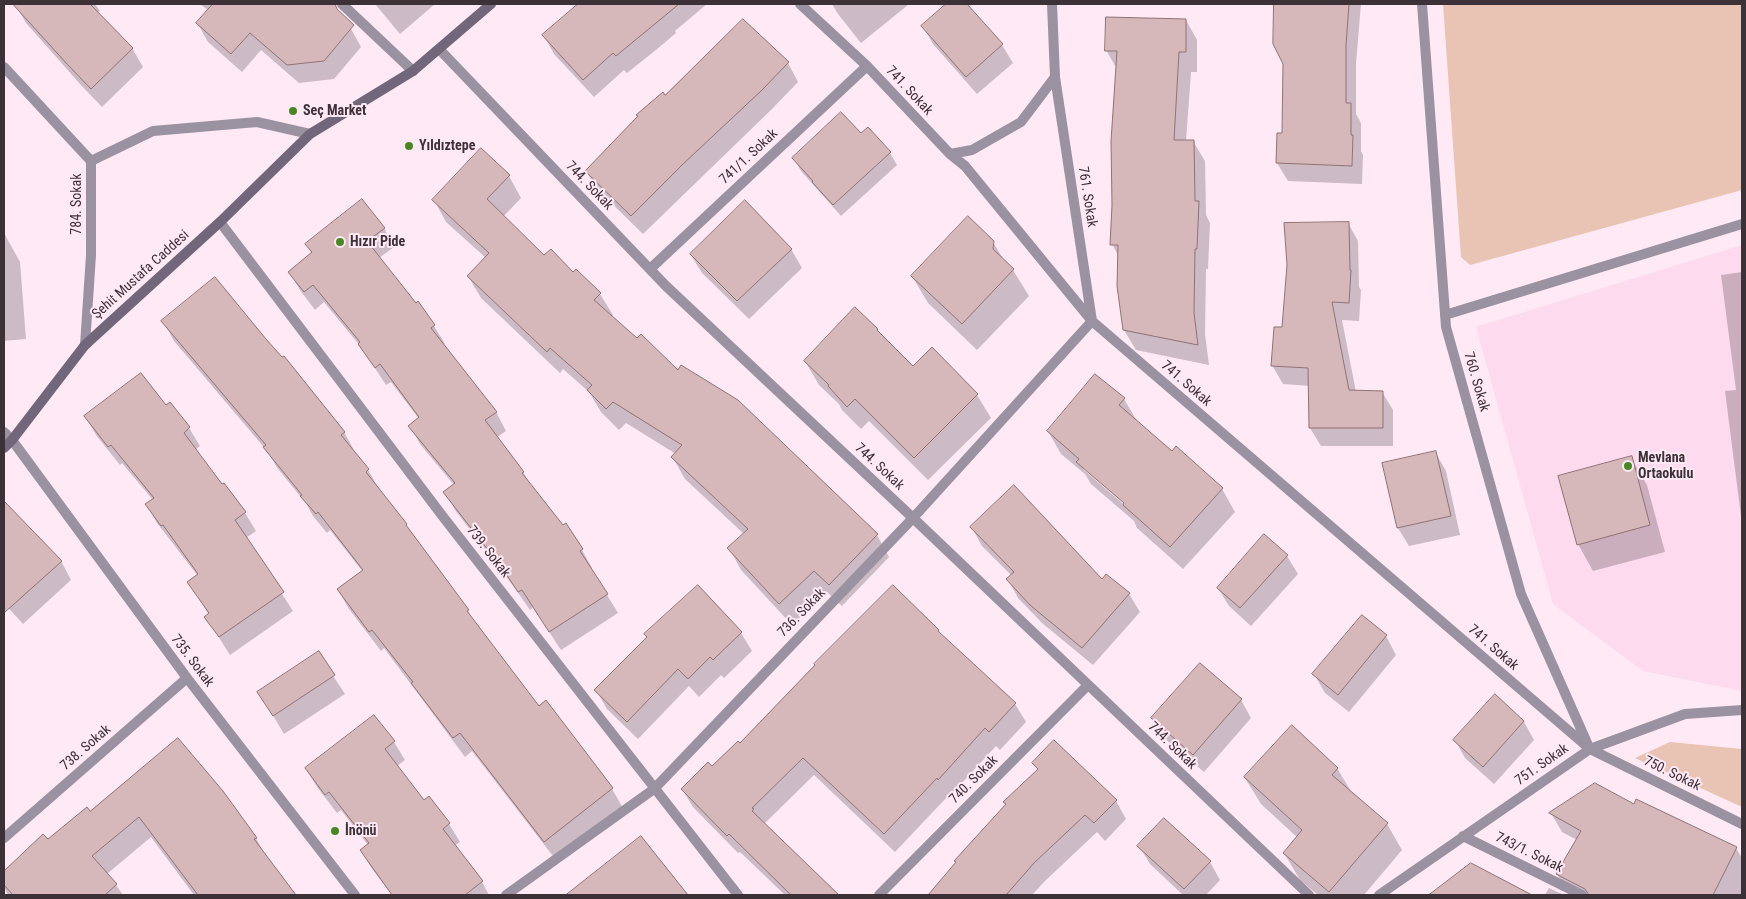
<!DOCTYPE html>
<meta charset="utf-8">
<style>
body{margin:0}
#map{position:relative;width:1746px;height:899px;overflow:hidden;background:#ffe9f5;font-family:"Roboto Condensed",sans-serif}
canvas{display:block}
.frame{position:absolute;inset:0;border:5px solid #3c3137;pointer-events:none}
</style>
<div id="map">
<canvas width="1746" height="899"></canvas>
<div class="frame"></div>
</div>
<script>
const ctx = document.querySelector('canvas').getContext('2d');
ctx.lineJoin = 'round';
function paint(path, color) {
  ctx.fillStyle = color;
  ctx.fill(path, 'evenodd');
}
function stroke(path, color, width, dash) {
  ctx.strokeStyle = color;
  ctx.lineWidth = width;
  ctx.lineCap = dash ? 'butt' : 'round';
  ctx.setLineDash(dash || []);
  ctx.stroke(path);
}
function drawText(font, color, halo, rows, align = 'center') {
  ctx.font = font + ' "Roboto Condensed",sans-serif';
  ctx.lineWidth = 4;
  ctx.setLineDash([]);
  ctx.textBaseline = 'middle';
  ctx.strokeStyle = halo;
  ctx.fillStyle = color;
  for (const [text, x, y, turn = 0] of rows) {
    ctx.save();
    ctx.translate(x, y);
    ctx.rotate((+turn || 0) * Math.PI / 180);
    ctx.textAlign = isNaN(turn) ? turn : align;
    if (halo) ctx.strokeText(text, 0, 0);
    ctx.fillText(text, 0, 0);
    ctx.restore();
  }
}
paint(new Path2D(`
 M 1742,245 L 1742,691 L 1643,671 L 1553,604 L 1476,327 Z`), '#fddaee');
paint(new Path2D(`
 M 1443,4 L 1742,4 L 1742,190 L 1470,265 L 1461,257 Z
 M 1670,742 L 1742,749 L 1742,807 L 1635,758 Z`), '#e9c3b3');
paint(new Path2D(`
 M 15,4 L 95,4 L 100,11 L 97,13 L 132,48 L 143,67 L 102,107 L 80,84 L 26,23 Z
 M 200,4 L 276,4 L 298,24 L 315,4 L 321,4 L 351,29 L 361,47 L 334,79 L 299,83 L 261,50 L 242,72 L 208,42 L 198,24 L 209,11 Z
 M 375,4 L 435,4 L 400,34 Z
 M 575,4 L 707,4 L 675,31 L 676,33 L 656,50 L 627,73 L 624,70 L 594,97 L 554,54 L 544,36 L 576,7 Z
 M 832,4 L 908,4 L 908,5 L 861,43 L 838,14 Z
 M 948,4 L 965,4 L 1002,45 L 1013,63 L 977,94 L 933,44 L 923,26 Z
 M 1272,4 L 1361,4 L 1356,64 L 1356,114 L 1361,123 L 1361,151 L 1363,155 L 1362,184 L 1288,181 L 1277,163 L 1278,134 L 1283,134 L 1284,64 L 1275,9 Z
 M 1186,20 L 1197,40 L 1197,72 L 1191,72 L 1186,141 L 1193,141 L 1205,161 L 1206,215 L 1210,223 L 1208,269 L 1206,269 L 1205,334 L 1209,365 L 1136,350 L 1124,330 L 1119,257 L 1112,244 L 1117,69 L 1106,50 Z
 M 788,63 L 798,82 L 772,109 L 643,234 L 597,189 L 586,171 L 665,96 Z
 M 861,135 L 890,153 L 897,165 L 841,216 L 801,171 L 794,159 Z
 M 509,176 L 521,198 L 503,217 L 544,257 L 573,273 L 600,294 L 613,315 L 611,317 L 877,535 L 889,557 L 842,606 L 827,592 L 792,625 L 741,570 L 729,548 L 744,534 L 685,479 L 673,458 L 676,454 L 626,423 L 619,430 L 601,412 L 589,392 L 563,369 L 560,373 L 481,298 L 468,276 L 486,258 L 446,222 L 434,200 Z
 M 1348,223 L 1358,241 L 1359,287 L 1361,290 L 1359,321 L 1342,320 L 1356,392 L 1382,392 L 1393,410 L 1393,446 L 1321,446 L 1310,428 L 1310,386 L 1283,384 L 1272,365 L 1283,329 Z
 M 384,228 L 394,247 L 379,258 L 416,304 L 418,303 L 434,326 L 445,344 L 443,345 L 496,412 L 506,431 L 496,438 L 523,472 L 530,484 L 582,550 L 592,568 L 591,569 L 618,613 L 561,650 L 533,607 L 530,610 L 514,587 L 455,510 L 445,492 L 454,485 L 420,444 L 410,426 L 419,419 L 391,382 L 386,385 L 361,347 L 324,302 L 315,310 L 300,290 L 289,272 L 312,254 L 306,244 Z
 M 4,233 L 20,262 L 26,339 L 4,341 Z
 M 993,242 L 1005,262 L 1013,270 L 1029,296 L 977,350 L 928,303 L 912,276 Z
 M 791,249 L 802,268 L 749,319 L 702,273 L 691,255 Z
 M 1742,272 L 1742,524 L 1725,391 L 1736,390 L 1721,275 Z
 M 163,321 L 344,432 L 355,452 L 354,453 L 368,470 L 379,489 L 468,611 L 475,623 L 539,707 L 546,701 L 612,789 L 623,808 L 556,860 L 472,751 L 465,757 L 384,648 L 381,651 L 349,609 L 338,590 L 363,572 L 330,530 L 327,533 L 313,516 L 307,505 L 276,466 L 268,452 L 174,341 Z
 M 877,330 L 881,337 L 912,368 L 932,349 L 977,395 L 991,418 L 928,480 L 869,421 L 861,429 L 842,410 L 839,404 L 819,385 L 805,361 Z
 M 1124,399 L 1137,421 L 1172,452 L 1222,489 L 1235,512 L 1183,569 L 1137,528 L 1134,521 L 1091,484 L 1085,474 L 1061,454 L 1048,431 ZM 1081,464 L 1130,507 L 1128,508 L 1084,470 Z
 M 170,404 L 189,428 L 200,446 L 195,450 L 245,513 L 256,531 L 246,538 L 293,611 L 230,655 L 206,617 L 209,615 L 189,582 L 198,576 L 157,523 L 147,505 L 153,500 L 122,463 L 120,465 L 96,435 L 86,417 L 166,407 Z
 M 1435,452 L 1446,471 L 1460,535 L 1409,546 L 1398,528 L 1384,464 Z
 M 1631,458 L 1647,485 L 1665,552 L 1593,571 L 1578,544 Z
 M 8,507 L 61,561 L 71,580 L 23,624 L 4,603 L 4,511 Z
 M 972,528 L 1102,580 L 1129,594 L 1140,612 L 1093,665 L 1042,623 L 1018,598 L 1008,579 L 1012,576 L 982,546 Z
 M 1287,556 L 1298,574 L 1251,626 L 1229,606 L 1218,588 Z
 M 893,586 L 941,635 L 1015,704 L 1026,722 L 1000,750 L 996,746 L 949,797 L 948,796 L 895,852 L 814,775 L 764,824 L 829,887 L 834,895 L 785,895 L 740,852 L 738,853 L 693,807 L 682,789 L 712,768 L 740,745 Z
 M 698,587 L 741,633 L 752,651 L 724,678 L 721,675 L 699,697 L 689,686 L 638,739 L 607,709 L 596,690 L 648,638 L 645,634 Z
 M 1386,636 L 1396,655 L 1349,712 L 1325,693 L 1314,674 Z
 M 318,653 L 345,694 L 284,734 L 259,692 Z
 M 1495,696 L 1524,722 L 1534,740 L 1494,784 L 1465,758 L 1455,740 Z
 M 1241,700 L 1251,718 L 1204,772 L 1163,737 L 1153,718 Z
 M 374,717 L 394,742 L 405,760 L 397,766 L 424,802 L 449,824 L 460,842 L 454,846 L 482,882 L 489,895 L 392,895 L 372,869 L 361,850 L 368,845 L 341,810 L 337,813 L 317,787 L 306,769 Z
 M 178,740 L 256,838 L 267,859 L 296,895 L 194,895 L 151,837 L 107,874 L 116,885 L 123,895 L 8,895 L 4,887 L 4,872 L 43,836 L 48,841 L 90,812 Z
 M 1033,763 L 1116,801 L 1126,819 L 1105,841 L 1097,832 L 1045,881 L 1032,895 L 929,895 L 1006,805 L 1005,802 L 1038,770 Z
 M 1337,768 L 1352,793 L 1387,824 L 1402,850 L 1364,895 L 1318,895 L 1300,880 L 1284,853 L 1298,838 L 1261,804 L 1245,778 Z
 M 1637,801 L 1736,848 L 1742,858 L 1742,895 L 1572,895 L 1568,893 L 1557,874 L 1577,840 L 1562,832 L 1551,813 L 1634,806 Z
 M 640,838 L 686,895 L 589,895 L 582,884 Z
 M 1139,846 L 1210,862 L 1220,880 L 1206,895 L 1183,895 L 1150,864 Z
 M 1471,864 L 1529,895 L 1428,895 L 1440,889 Z
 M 1549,888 L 1564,895 L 1545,895 Z`), '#0003');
const building = new Path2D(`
 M 13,4 L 90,4 L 133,48 L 91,89 L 68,65 Z
 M 213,4 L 335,4 L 337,9 L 354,25 L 324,61 L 287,65 L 250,33 L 231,54 L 196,23 Z
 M 578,4 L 679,4 L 616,56 L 613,53 L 583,80 L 542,35 Z
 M 946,4 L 967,4 L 1003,44 L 966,77 L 921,26 Z
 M 1274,4 L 1349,4 L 1346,45 L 1346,103 L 1351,103 L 1351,135 L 1353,135 L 1352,166 L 1276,163 L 1277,133 L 1282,133 L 1283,64 L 1273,44 Z
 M 1106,17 L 1186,19 L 1186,52 L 1179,52 L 1174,140 L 1194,140 L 1195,201 L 1199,201 L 1197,249 L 1195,249 L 1194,313 L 1198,345 L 1123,330 L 1117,286 L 1118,245 L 1110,245 L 1112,205 L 1111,141 L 1117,51 L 1105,51 Z
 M 743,19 L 789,62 L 762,90 L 682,165 L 631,216 L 585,171 L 638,116 L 636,115 L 663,92 L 665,95 Z
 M 841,112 L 861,133 L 868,127 L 891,152 L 833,205 L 812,182 L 813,181 L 792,158 Z
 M 481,148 L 510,175 L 487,199 L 544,255 L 551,249 L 573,272 L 576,269 L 601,293 L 594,300 L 637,338 L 641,334 L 678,370 L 681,365 L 738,400 L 878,534 L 829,585 L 814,571 L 779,604 L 727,548 L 748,529 L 671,457 L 682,445 L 613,402 L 606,409 L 587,390 L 592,385 L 550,348 L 547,352 L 467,276 L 489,253 L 432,200 Z
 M 362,199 L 385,228 L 367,241 L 416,303 L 418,301 L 435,325 L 431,328 L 497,412 L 485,420 L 524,472 L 522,473 L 563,525 L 566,523 L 583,549 L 580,551 L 608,594 L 549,632 L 522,590 L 518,592 L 502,568 L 443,492 L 455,483 L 408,426 L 419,417 L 380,364 L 375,368 L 358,344 L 360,342 L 313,285 L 304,292 L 288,272 L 312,252 L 305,244 Z
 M 745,200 L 792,249 L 737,301 L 690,254 Z
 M 968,216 L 994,241 L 993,249 L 1014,269 L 962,324 L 911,276 Z
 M 1349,222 L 1350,270 L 1351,270 L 1349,303 L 1332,302 L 1349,390 L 1383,391 L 1383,428 L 1309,428 L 1308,368 L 1271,366 L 1274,327 L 1282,327 L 1287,265 L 1284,223 Z
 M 215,277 L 266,339 L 282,357 L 284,356 L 345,432 L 341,435 L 369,469 L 366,472 L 407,524 L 406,525 L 469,610 L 467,611 L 539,706 L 546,700 L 613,788 L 544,842 L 460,733 L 453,738 L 411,683 L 413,682 L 372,630 L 369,632 L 337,589 L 363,570 L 318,512 L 316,514 L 300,496 L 302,495 L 263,447 L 266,445 L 161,321 Z
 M 855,307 L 878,329 L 877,330 L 913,366 L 932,347 L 978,394 L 914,458 L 855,399 L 847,407 L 828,386 L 829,385 L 804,361 Z
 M 141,373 L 166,405 L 170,402 L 190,427 L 184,433 L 222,484 L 224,483 L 246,512 L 235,520 L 284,592 L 219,637 L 204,617 L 209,613 L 187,582 L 198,574 L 163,525 L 161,526 L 145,504 L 154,498 L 111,445 L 108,447 L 84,416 Z
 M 1095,374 L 1125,398 L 1119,405 L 1172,451 L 1176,446 L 1223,488 L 1170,547 L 1123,505 L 1124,503 L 1076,462 L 1079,459 L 1047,431 Z
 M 1436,451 L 1451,516 L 1397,528 L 1382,463 Z
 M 1632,456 L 1650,525 L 1577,545 L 1558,476 Z
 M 1014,485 L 1102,579 L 1106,574 L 1130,593 L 1082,648 L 1030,605 L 1006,579 L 1014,572 L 970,527 Z
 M 4,501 L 62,561 L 4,613 Z
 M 1264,534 L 1288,555 L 1240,608 L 1217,588 Z
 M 698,585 L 742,632 L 713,660 L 710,657 L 688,679 L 678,669 L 627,722 L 594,690 L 647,637 L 644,634 Z
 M 893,585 L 939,630 L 938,631 L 1016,703 L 989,732 L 985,728 L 938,780 L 937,778 L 884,834 L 803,758 L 752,808 L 754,809 L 752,811 L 839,895 L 791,895 L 729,834 L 727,836 L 681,789 L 708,762 L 712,766 L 738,741 L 740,743 L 815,665 L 814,664 Z
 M 1362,615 L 1387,635 L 1338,695 L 1312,674 Z
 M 319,651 L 335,675 L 273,716 L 257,692 Z
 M 1200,663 L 1242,699 L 1193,755 L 1151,718 Z
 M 1495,694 L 1524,721 L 1483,767 L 1453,740 Z
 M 374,715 L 395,741 L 385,749 L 424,800 L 429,796 L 450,823 L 443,829 L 483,881 L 465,895 L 392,895 L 360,850 L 369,843 L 329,792 L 325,795 L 305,768 Z
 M 1292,725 L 1338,768 L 1332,775 L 1388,823 L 1329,892 L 1283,853 L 1302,830 L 1244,777 Z
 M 178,738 L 223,791 L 257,838 L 254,839 L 296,895 L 198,895 L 139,817 L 92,856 L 117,884 L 105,895 L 13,895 L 4,885 L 4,871 L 43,834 L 48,839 L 87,807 L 90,811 Z
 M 1054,740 L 1117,800 L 1094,823 L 1085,815 L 1034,863 L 1006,895 L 928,895 L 956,862 L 954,861 L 1006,804 L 1003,802 L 1038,769 L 1032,763 Z
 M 1595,783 L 1634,804 L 1636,799 L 1737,847 L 1713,895 L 1589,895 L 1585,889 L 1556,874 L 1581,831 L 1549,813 Z
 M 1164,818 L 1211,861 L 1184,889 L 1137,846 Z
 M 641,836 L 688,895 L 566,895 Z
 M 1471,863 L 1532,895 L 1429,895 Z`);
paint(building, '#d7b8ba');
stroke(building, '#8f7274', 1);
stroke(new Path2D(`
 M 342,4 L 413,71
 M 800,4 L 867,66 L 950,154 L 965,166 L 1092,321 L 1590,749 L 1742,824
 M 1422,4 L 1446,327 L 1521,594 L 1588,745
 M 440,50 L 666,286 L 913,518 L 1309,895
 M 4,67 L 91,161 L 91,255 L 85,345
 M 950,154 L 972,150 L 1021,122 L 1055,77
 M 91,161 L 153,131 L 257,122 L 310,134
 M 220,222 L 444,518 L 738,895
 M 650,269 L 867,66
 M 1445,315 L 1742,224
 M 4,432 L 12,440 L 187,678 L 355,895
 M 1463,836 L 1582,895
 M 4,838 L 187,678
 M 506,895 L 654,789 L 913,518 L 1092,321 L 1055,77 L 1052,4
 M 879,895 L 1088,685
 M 1379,895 L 1590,749 L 1685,714 L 1742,710`), '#9a92a0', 10);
stroke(new Path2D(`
 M 4,448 L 12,440 L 85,345 L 220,222 L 310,134 L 413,71 L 491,4`), '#72667a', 10);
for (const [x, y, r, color] of [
 [293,111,5,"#498726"],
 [409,146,5,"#498726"],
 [340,242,5,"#498726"],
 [1628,466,5,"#498726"],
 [335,831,5,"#498726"]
]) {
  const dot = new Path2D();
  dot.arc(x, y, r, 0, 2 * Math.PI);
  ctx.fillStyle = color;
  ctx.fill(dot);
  stroke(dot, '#ffe9f5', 2);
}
drawText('14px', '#3c3137', '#ffe9f5', [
 ["741. Sokak",909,91,47],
 ["741/1. Sokak",749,157,-43],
 ["744. Sokak",589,186,46],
 ["761. Sokak",1087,197,81],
 ["784. Sokak",77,204,-90],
 ["Şehit Mustafa Caddesi",141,275,-42],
 ["760. Sokak",1476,382,74],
 ["741. Sokak",1186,384,41],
 ["744. Sokak",879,467,43],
 ["739. Sokak",488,552,52],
 ["736. Sokak",802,613,-46],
 ["741. Sokak",1493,648,41],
 ["735. Sokak",192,661,53],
 ["744. Sokak",1172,746,44],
 ["738. Sokak",86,748,-41],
 ["751. Sokak",1542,765,-35],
 ["750. Sokak",1672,774,26],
 ["740. Sokak",974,780,-45],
 ["743/1. Sokak",1529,853,26]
]);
drawText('bold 14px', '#3c3137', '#ffe9f5', [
 ["Seç Market",303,111],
 ["Yıldıztepe",419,146],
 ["Hızır Pide",350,242],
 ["Mevlana",1638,458],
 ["Ortaokulu",1638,474],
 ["İnönü",345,831]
], 'left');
</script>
